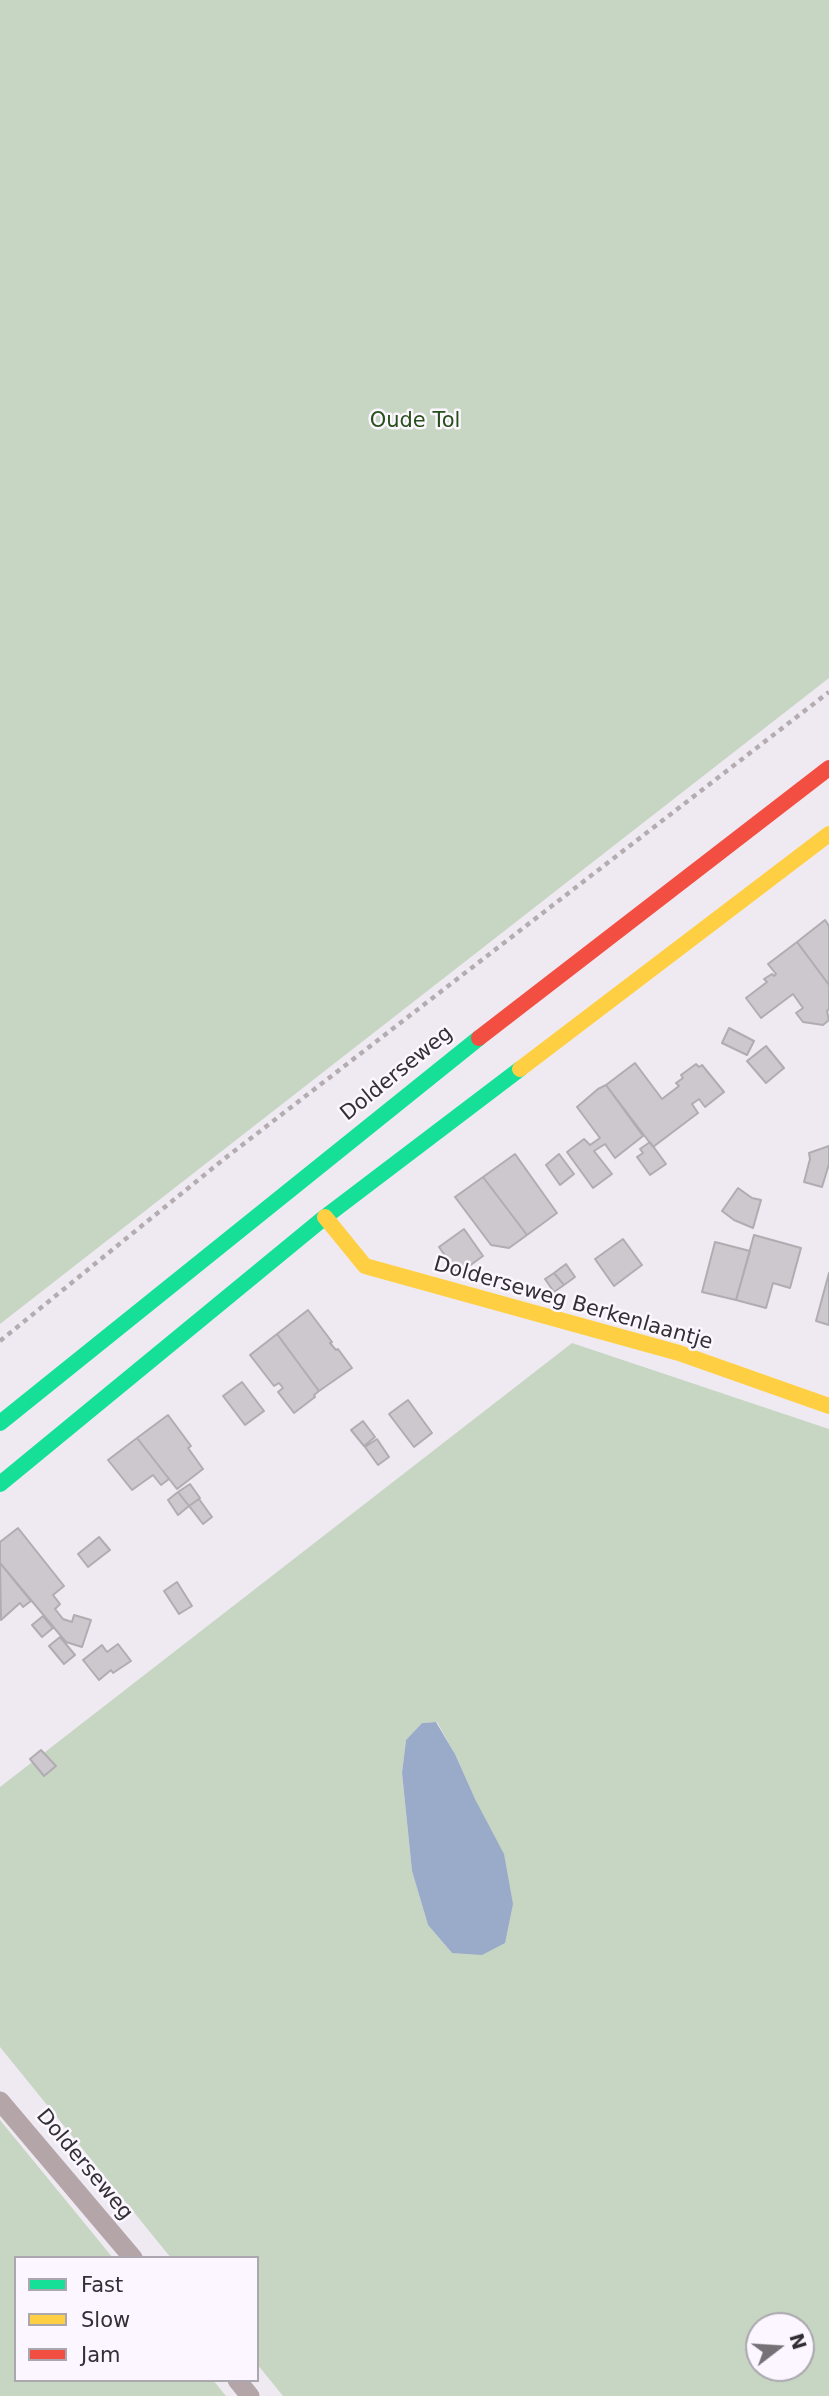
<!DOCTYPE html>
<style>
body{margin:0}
#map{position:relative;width:829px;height:2396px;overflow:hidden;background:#efeaf2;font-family:"DejaVu Sans",sans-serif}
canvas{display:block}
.legend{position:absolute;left:14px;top:2256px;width:245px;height:126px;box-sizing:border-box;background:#fbf6ff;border:2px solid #aba7ae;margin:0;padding:9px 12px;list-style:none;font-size:21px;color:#333035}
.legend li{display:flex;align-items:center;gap:14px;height:35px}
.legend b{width:35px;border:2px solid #aba7ae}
.north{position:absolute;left:745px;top:2312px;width:70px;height:70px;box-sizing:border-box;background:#fbf6ff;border:2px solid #aba7ae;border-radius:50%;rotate:73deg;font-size:19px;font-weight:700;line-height:28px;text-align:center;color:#333035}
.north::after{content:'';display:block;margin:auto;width:24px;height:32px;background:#757177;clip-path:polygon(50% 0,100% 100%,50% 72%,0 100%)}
</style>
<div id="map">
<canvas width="829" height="2396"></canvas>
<ul class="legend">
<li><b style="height:9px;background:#16e098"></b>Fast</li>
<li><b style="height:9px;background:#ffcf43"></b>Slow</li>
<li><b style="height:9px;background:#f24e42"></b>Jam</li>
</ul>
<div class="north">N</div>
</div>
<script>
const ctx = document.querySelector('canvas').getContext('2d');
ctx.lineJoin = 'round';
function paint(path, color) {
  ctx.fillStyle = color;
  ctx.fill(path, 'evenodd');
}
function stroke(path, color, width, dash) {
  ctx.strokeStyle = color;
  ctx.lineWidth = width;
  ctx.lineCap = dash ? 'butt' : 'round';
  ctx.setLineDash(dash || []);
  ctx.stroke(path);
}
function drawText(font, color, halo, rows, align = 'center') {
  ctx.font = font + ' "DejaVu Sans",sans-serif';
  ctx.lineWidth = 5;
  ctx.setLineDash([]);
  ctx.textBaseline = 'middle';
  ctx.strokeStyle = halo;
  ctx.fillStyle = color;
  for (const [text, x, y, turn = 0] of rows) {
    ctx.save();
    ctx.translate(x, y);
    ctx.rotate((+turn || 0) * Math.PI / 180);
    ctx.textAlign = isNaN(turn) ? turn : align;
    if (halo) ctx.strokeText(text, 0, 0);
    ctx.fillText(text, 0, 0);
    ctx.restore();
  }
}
paint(new Path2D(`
 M 0,0 L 829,0 L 829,678 L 0,1324 Z
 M 572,1343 L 829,1429 L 829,2396 L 283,2396 L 257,2364 L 257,2258 L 171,2258 L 0,2047 L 0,1787 ZM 437,1722 L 455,1754 L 476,1801 L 452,1953 L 428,1925 L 412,1871 L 402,1773 L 406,1740 L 422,1723 ZM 759,2326 L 801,2326 L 801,2368 L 759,2368 Z
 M 0,2120 L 113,2258 L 16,2258 L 16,2380 L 213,2380 L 226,2396 L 0,2396 Z`), '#c7d6c3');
paint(new Path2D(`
 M 436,1722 L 455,1754 L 476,1801 L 504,1854 L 513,1904 L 505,1943 L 482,1955 L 452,1953 L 428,1925 L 412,1871 L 402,1773 L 406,1740 L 422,1723 Z`), '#9aaac9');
const building = new Path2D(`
 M 825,920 L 829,926 L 829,985 L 797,942 Z
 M 797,942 L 829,985 L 829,1009 L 827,1011 L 829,1020 L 823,1025 L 803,1022 L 796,1013 L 803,1008 L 793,994 L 761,1018 L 746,998 L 767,982 L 764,979 L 772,974 L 774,976 L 776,974 L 768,964 Z
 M 729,1028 L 754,1041 L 747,1055 L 722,1043 Z
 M 766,1046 L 784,1068 L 766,1083 L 747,1061 Z
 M 635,1063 L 662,1099 L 679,1086 L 676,1083 L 683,1078 L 681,1075 L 696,1064 L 699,1067 L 702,1065 L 724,1092 L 705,1107 L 699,1099 L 692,1104 L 698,1113 L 653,1147 L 606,1085 Z
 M 606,1085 L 643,1136 L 615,1158 L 605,1144 L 594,1151 L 612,1174 L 593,1188 L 567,1152 L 584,1139 L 590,1145 L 600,1138 L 577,1107 L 598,1089 Z
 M 650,1142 L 666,1164 L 650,1175 L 637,1157 L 643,1153 L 640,1149 Z
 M 829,1146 L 829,1164 L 822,1187 L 804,1182 L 810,1159 L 809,1153 Z
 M 515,1154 L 557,1213 L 527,1235 L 483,1177 Z
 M 559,1154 L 574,1174 L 560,1185 L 546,1165 Z
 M 483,1177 L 527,1235 L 509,1248 L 491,1245 L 455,1197 Z
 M 738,1188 L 752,1198 L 761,1200 L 753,1228 L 734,1220 L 722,1211 Z
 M 464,1229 L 483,1256 L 458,1274 L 439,1247 Z
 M 754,1235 L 801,1248 L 790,1288 L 773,1283 L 766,1308 L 736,1300 Z
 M 623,1239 L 642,1265 L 614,1286 L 595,1259 Z
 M 715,1242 L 750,1251 L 736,1300 L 702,1292 Z
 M 566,1264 L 575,1277 L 564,1285 L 554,1273 Z
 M 554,1273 L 564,1285 L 554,1292 L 545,1279 Z
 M 829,1273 L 829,1325 L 816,1321 Z
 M 308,1310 L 332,1342 L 330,1343 L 336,1350 L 338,1349 L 352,1368 L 319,1391 L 277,1334 Z
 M 277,1334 L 319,1391 L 314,1395 L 315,1397 L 294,1413 L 278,1392 L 283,1388 L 279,1383 L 274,1386 L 250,1355 Z
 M 242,1382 L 264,1411 L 245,1425 L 223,1396 Z
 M 408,1400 L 432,1433 L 414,1447 L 389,1414 Z
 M 168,1415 L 191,1446 L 188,1448 L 203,1469 L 177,1489 L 137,1438 Z
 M 363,1421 L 375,1437 L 364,1446 L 351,1430 Z
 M 137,1438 L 169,1479 L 161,1485 L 153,1475 L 132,1490 L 108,1460 Z
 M 377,1439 L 389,1457 L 378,1465 L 365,1447 Z
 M 190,1484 L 200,1498 L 189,1506 L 178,1492 Z
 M 178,1492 L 189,1506 L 178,1515 L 168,1500 Z
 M 199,1499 L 212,1517 L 203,1524 L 189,1506 Z
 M 18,1528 L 64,1586 L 53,1595 L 60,1604 L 55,1609 L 63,1619 L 72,1622 L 74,1615 L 91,1620 L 82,1647 L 66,1642 L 0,1563 L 0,1542 Z
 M 99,1537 L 110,1550 L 88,1567 L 78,1554 Z
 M 0,1563 L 31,1601 L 23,1607 L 20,1603 L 1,1620 Z
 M 177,1582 L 192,1606 L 179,1614 L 164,1591 Z
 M 43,1616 L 53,1628 L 42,1637 L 32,1625 Z
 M 60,1637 L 75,1655 L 64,1664 L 49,1646 Z
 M 118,1644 L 131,1661 L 113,1673 L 111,1670 L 99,1680 L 83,1660 L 102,1645 L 107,1652 Z
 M 41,1750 L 56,1766 L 44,1776 L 30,1759 Z`);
paint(building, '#ccc8ce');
stroke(building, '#b0acb2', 2);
stroke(new Path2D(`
 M 0,1341 L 224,1159 L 829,692`), '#b4acb1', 4.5, [5, 5]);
stroke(new Path2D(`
 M 0,2101 L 133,2258
 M 237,2380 L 250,2396`), '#b4a5a9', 19);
stroke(new Path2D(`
 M 0,1423 L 479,1038
 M 0,1484 L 325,1217 L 520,1069`), '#16e098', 16);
stroke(new Path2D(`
 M 520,1069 L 829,834
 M 325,1217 L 365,1266 L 679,1353 L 829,1406`), '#ffcf43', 16);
stroke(new Path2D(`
 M 479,1038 L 829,768`), '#f24e42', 16);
drawText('21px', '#275017', '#fbf6ff', [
 ["Oude Tol",415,422]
]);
drawText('21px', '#333035', '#fbf6ff', [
 ["Dolderseweg",397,1074,-39],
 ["Dolderseweg Berkenlaantje",573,1304,16],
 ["Dolderseweg",84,2165,50]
]);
</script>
